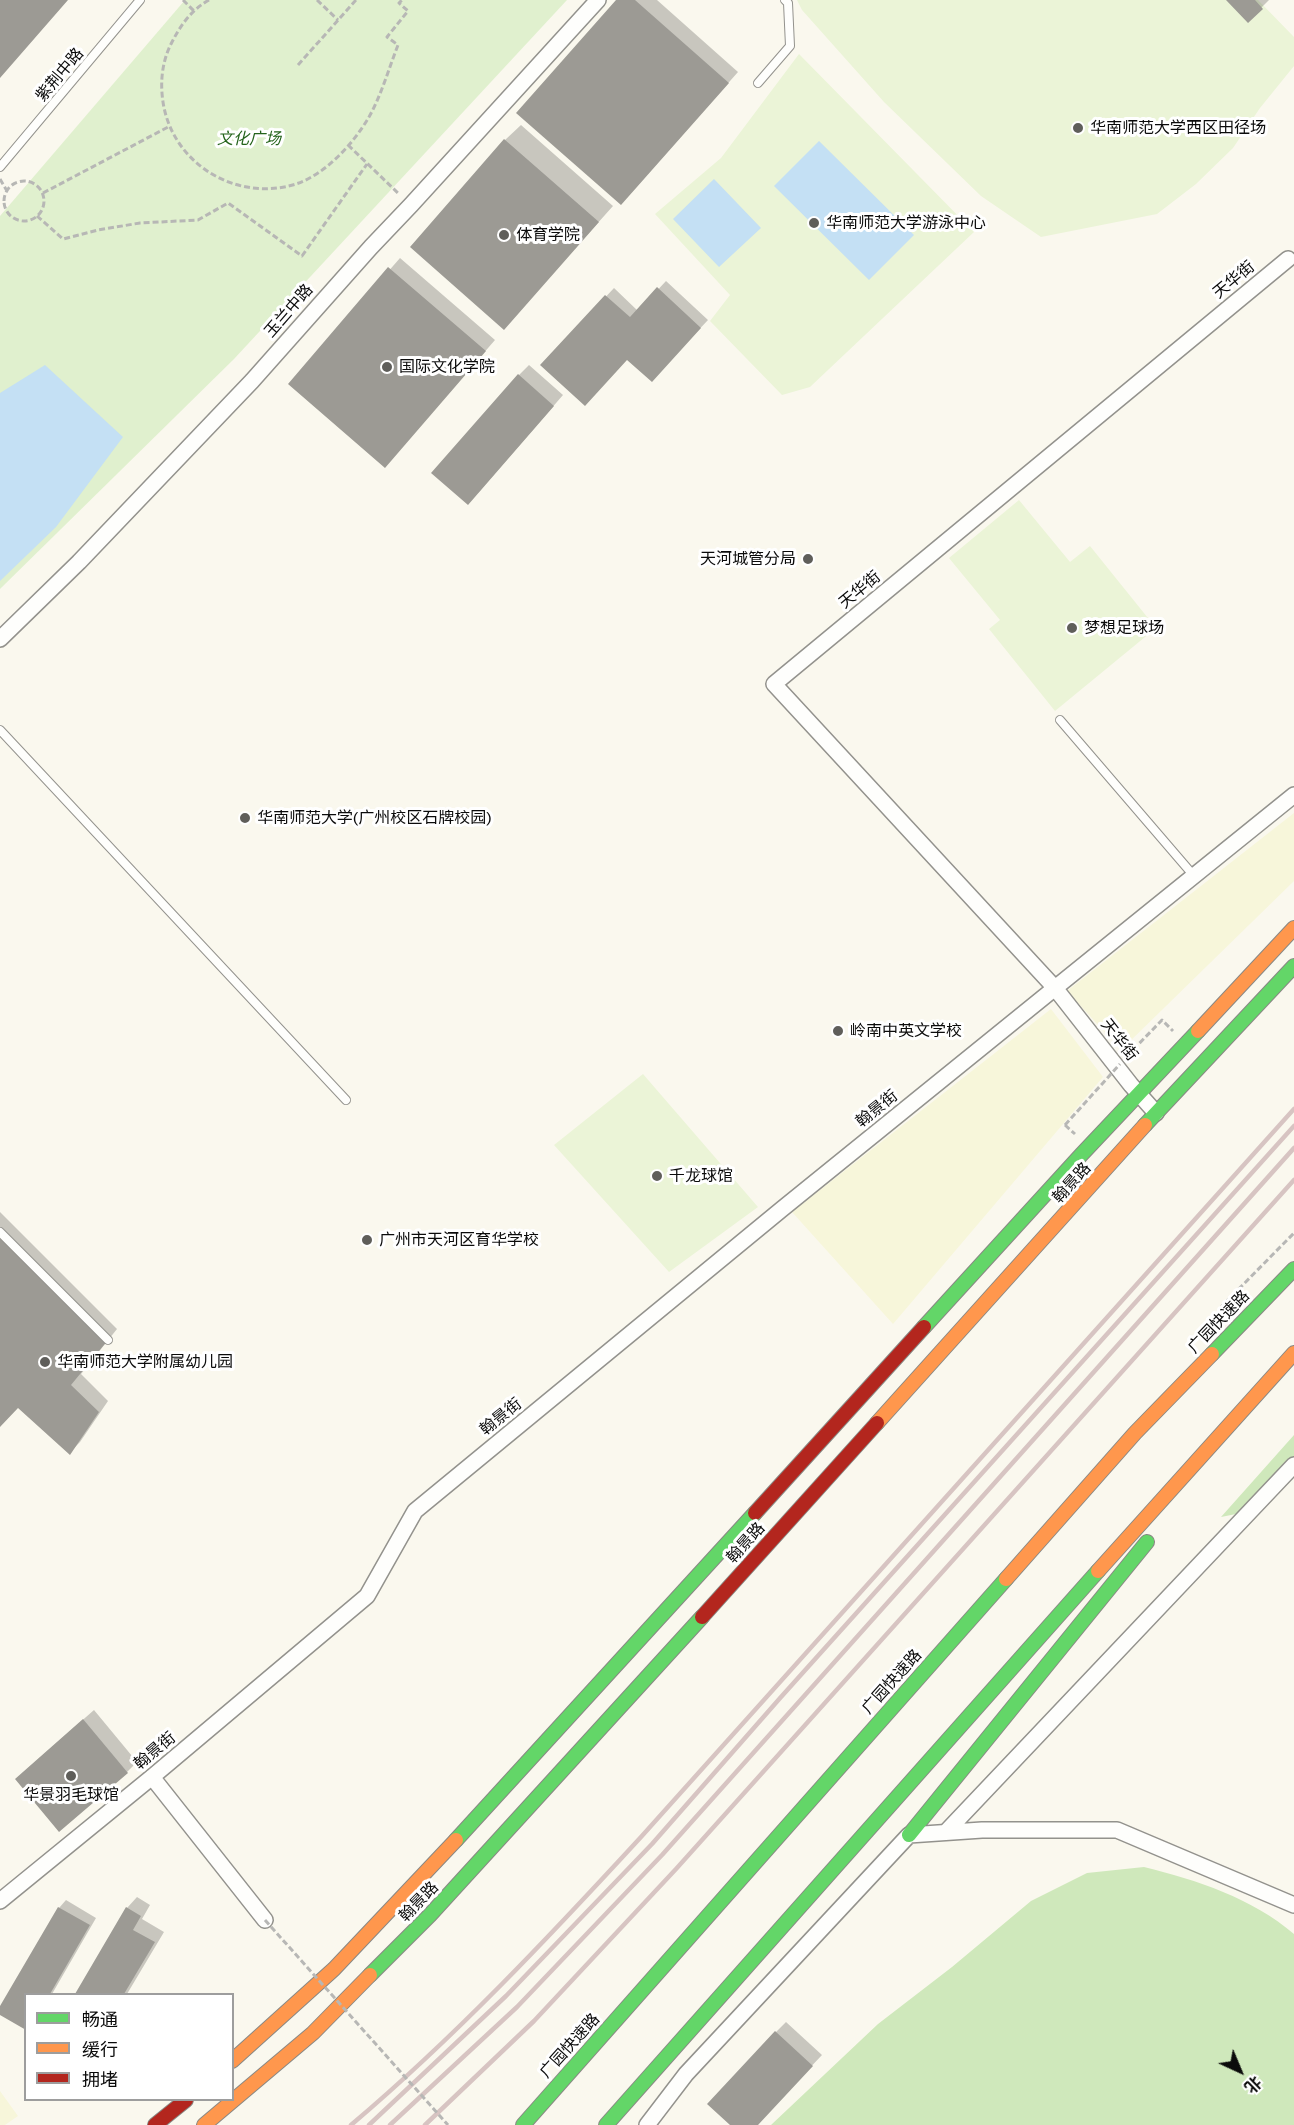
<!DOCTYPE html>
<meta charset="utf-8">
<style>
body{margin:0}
#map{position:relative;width:1294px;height:2125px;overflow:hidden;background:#faf8ee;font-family:"Roboto Serif","Noto Sans SC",serif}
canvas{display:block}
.legend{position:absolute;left:24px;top:1993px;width:210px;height:108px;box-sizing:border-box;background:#fff;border:2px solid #9d9d9d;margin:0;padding:8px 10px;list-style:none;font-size:18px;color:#0b0b0b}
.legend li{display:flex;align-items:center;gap:12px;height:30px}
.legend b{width:30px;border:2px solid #9d9d9d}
.north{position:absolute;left:1210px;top:2041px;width:60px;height:60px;-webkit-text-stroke:4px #fff;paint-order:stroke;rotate:136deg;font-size:16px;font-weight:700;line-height:24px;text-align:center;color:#0b0b0b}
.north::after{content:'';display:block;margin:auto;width:21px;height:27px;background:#0b0b0b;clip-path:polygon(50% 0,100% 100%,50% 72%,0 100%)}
</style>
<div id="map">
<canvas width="1294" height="2125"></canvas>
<ul class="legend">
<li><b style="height:8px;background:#63d668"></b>畅通</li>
<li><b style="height:8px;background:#ff974d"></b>缓行</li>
<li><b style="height:8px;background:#b3261e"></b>拥堵</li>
</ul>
<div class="north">北</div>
</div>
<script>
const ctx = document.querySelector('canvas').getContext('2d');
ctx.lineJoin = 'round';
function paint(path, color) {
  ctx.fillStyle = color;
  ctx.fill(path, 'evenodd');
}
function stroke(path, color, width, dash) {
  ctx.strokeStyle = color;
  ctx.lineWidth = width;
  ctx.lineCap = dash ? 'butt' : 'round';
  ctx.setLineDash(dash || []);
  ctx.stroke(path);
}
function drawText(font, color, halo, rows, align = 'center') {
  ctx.font = font + ' "Roboto Serif","Noto Sans SC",serif';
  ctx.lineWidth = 6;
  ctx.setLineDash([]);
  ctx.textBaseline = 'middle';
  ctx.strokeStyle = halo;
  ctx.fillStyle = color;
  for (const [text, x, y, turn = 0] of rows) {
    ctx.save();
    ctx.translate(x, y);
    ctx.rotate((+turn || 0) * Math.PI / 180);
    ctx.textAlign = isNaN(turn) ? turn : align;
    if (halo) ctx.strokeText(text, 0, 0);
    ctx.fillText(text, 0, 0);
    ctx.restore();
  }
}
paint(new Path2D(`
 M 1294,813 L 1294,881 L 1121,1050 L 1067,991 Z
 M 1051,1009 L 1103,1077 L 893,1324 L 792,1212 Z
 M 0,2091 L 18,2116 L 5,2125 L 0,2125 Z`), '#f7f6da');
paint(new Path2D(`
 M 185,0 L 567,0 L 234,359 L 0,589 L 0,216 Z`), '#e0f0ce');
paint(new Path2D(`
 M 1294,1435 L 1294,1466 L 1251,1511 L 1221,1517 Z
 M 1144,1867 C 1197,1880 1252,1898 1294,1934 L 1294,2125 L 771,2125 L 878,2024 L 952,1967 L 1031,1901 L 1087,1873 Z`), '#cfe8bb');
paint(new Path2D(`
 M 797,0 L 1258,0 L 1294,37 L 1294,66 L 1260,108 L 1233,148 L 1196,184 L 1157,214 L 1041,237 L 981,196 L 884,102 L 802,10 Z
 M 799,54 L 974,232 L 810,387 L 782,395 L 710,321 L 730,295 L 655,214 L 721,158 Z
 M 1019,500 L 1070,562 L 1090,546 L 1156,628 L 1055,711 L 989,629 L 1000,620 L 949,558 Z
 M 643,1074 L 758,1207 L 669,1272 L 554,1145 Z`), '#ebf4d7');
paint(new Path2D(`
 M 819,141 L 914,235 L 869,280 L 774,186 Z
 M 714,179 L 761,228 L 719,267 L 673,219 Z
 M 45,365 L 123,437 L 56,527 L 0,581 L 0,393 Z`), '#c4e0f4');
paint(new Path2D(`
 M 618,0 L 657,0 L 738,72 L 631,193 Z
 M 1228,0 L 1269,0 L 1248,21 Z
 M 521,125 L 613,206 L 504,328 L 505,140 Z
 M 400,258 L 495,340 L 395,455 L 290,384 Z
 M 666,281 L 708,320 L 659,372 L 628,358 L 542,365 L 614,288 L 638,311 Z
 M 529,365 L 563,395 L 478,493 L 519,375 Z
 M 0,1212 L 117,1329 L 81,1374 L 108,1401 L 80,1442 L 70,1452 L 19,1406 L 0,1425 Z
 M 94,1710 L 137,1762 L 127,1772 L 27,1769 Z
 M 137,1897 L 150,1905 L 142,1919 L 164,1932 L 127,1994 L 77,1994 L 127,1908 Z
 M 66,1900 L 96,1918 L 52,1994 L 26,1994 L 0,2014 L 0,2009 L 59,1908 Z
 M 786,2022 L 822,2055 L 756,2125 L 732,2125 L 776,2032 Z`), '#0003');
paint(new Path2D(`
 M 0,0 L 68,0 L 0,78 Z
 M 616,0 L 635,0 L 729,83 L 621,205 L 516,113 Z
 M 1226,0 L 1255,0 L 1263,9 L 1248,23 Z
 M 504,139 L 599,222 L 504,330 L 410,247 Z
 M 388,267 L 486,351 L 385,468 L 288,384 Z
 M 657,287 L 701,328 L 652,382 L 627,360 L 585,406 L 540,365 L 605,295 L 630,317 Z
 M 518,374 L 554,406 L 468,505 L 431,473 Z
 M 0,1232 L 108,1340 L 71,1385 L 99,1412 L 70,1455 L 18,1408 L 0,1427 Z
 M 83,1719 L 128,1773 L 59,1832 L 15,1779 Z
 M 58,1907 L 90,1925 L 50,1994 L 26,1994 L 26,2030 L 0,2015 L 0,2006 Z
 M 126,1907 L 141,1916 L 133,1930 L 155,1942 L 124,1994 L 75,1994 Z
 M 775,2031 L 813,2066 L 758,2125 L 730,2125 L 707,2104 Z`), '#9c9a94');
const lane = new Path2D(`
 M 758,83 L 790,46 L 788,3 L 785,0
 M 0,167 L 140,0
 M 1060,720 L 1194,876
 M 0,730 L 346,1100
 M 0,1232 L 108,1340`);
const street = new Path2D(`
 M 0,639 L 79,562 L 252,381 L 371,247 L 411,205 L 598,0
 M 1156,1113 L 1131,1085 L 1055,988 L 1294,795
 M 152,1777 L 265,1920
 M 946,1832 L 1294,1465
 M 0,1901 L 152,1777 L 367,1596 L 415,1511 L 782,1209 L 1055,988 L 774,684 L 1288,259
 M 647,2125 L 686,2074 L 909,1835 L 982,1830 L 1117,1830 L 1294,1905`);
const fast = new Path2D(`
 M 1145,1125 L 1294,966
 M 924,1327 L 1081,1155 L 1198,1031
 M 1212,1354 L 1294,1269
 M 909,1835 L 1147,1542
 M 456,1840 L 755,1513
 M 370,1975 L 430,1915 L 702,1617
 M 523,2125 L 1006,1579
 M 606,2125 L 1098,1571`);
const slow = new Path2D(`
 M 1198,1031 L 1294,928
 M 877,1423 L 1145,1125
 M 1098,1571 L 1294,1353
 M 1006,1579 L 1135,1433 L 1212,1354
 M 232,2061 L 334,1969 L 456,1840
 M 204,2125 L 313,2033 L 370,1975`);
const jam = new Path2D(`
 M 755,1513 L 924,1327
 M 702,1617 L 877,1423
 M 155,2125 L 186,2100`);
stroke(lane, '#93928d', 10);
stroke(street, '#93928d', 18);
stroke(fast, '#898884', 16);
stroke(slow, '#898884', 16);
stroke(jam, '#898884', 16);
stroke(new Path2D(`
 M 183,0 L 194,11
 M 209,0 C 191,10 180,26 171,44 C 162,62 160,82 163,102 C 172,163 236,203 296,184 C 326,174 353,144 369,117 C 381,96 389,68 398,45 L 387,37 L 408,11 L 399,3 L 402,0
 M 317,0 L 338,20
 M 298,65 L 356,0
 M 348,145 L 399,194
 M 0,179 L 7,191
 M4 201a20 20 0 1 1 40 0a20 20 0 1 1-40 0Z
 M 43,193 L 170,126
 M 37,216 L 63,239 L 98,230 L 140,223 L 198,220 L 228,203 L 302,256 L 367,164
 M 1127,1056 L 1162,1020 L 1173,1031
 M 1065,1125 L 1075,1134
 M 1225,1308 L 1222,1306 L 1294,1233`), '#b7b7b5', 3, [6, 3]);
stroke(lane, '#fefefc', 8);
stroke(street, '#fefefc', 15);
stroke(fast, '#63d668', 14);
stroke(slow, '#ff974d', 14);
stroke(jam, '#b3261e', 14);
stroke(new Path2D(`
 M 351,2125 C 455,2037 549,1937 641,1837 L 1294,1109
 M 369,2125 L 506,1996 L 652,1844 L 781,1697 L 1294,1126
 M 390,2125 L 517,2007 L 662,1855 L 1294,1148
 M 425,2125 L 534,2021 L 676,1869 L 1294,1180`), '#d7c4c2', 4.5);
stroke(new Path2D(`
 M 1065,1125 L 1120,1064
 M 265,1920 L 448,2125`), '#b7b7b5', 3, [6, 3]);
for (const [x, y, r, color] of [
 [1078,128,6,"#5f5e5a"],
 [814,223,6,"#5f5e5a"],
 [504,235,6,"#5f5e5a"],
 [387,367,6,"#5f5e5a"],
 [808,559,6,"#5f5e5a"],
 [1072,628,6,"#5f5e5a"],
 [245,818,6,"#5f5e5a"],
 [838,1031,6,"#5f5e5a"],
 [657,1176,6,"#5f5e5a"],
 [367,1240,6,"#5f5e5a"],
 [45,1362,6,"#5f5e5a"],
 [71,1776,6,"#5f5e5a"]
]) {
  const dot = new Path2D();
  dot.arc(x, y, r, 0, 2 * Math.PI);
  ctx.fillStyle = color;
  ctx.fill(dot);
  stroke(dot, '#fff', 2);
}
drawText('16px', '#0b0b0b', '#fff', [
 ["紫荆中路",60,75,-50],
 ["天华街",1234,280,-40],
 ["玉兰中路",289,311,-49],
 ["天华街",860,590,-40],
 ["天华街",1119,1040,52],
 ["翰景街",877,1109,-39],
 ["翰景路",1072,1183,-48],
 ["广园快速路",1219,1322,-46],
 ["翰景街",501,1417,-39],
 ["翰景路",746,1543,-48],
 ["广园快速路",892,1682,-48],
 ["翰景街",155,1751,-40],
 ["翰景路",419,1902,-46],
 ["广园快速路",570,2046,-48]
]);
drawText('16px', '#0b0b0b', '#fff', [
 ["华南师范大学西区田径场",1090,128],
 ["华南师范大学游泳中心",826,223],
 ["体育学院",516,235],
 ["国际文化学院",399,367],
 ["天河城管分局",796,559,"right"],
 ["梦想足球场",1084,628],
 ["华南师范大学(广州校区石牌校园)",257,818],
 ["岭南中英文学校",850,1031],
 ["千龙球馆",669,1176],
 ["广州市天河区育华学校",379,1240],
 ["华南师范大学附属幼儿园",57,1362],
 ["华景羽毛球馆",71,1795,"center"]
], 'left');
drawText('italic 16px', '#24631b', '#fff', [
 ["文化广场",249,139]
]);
</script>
